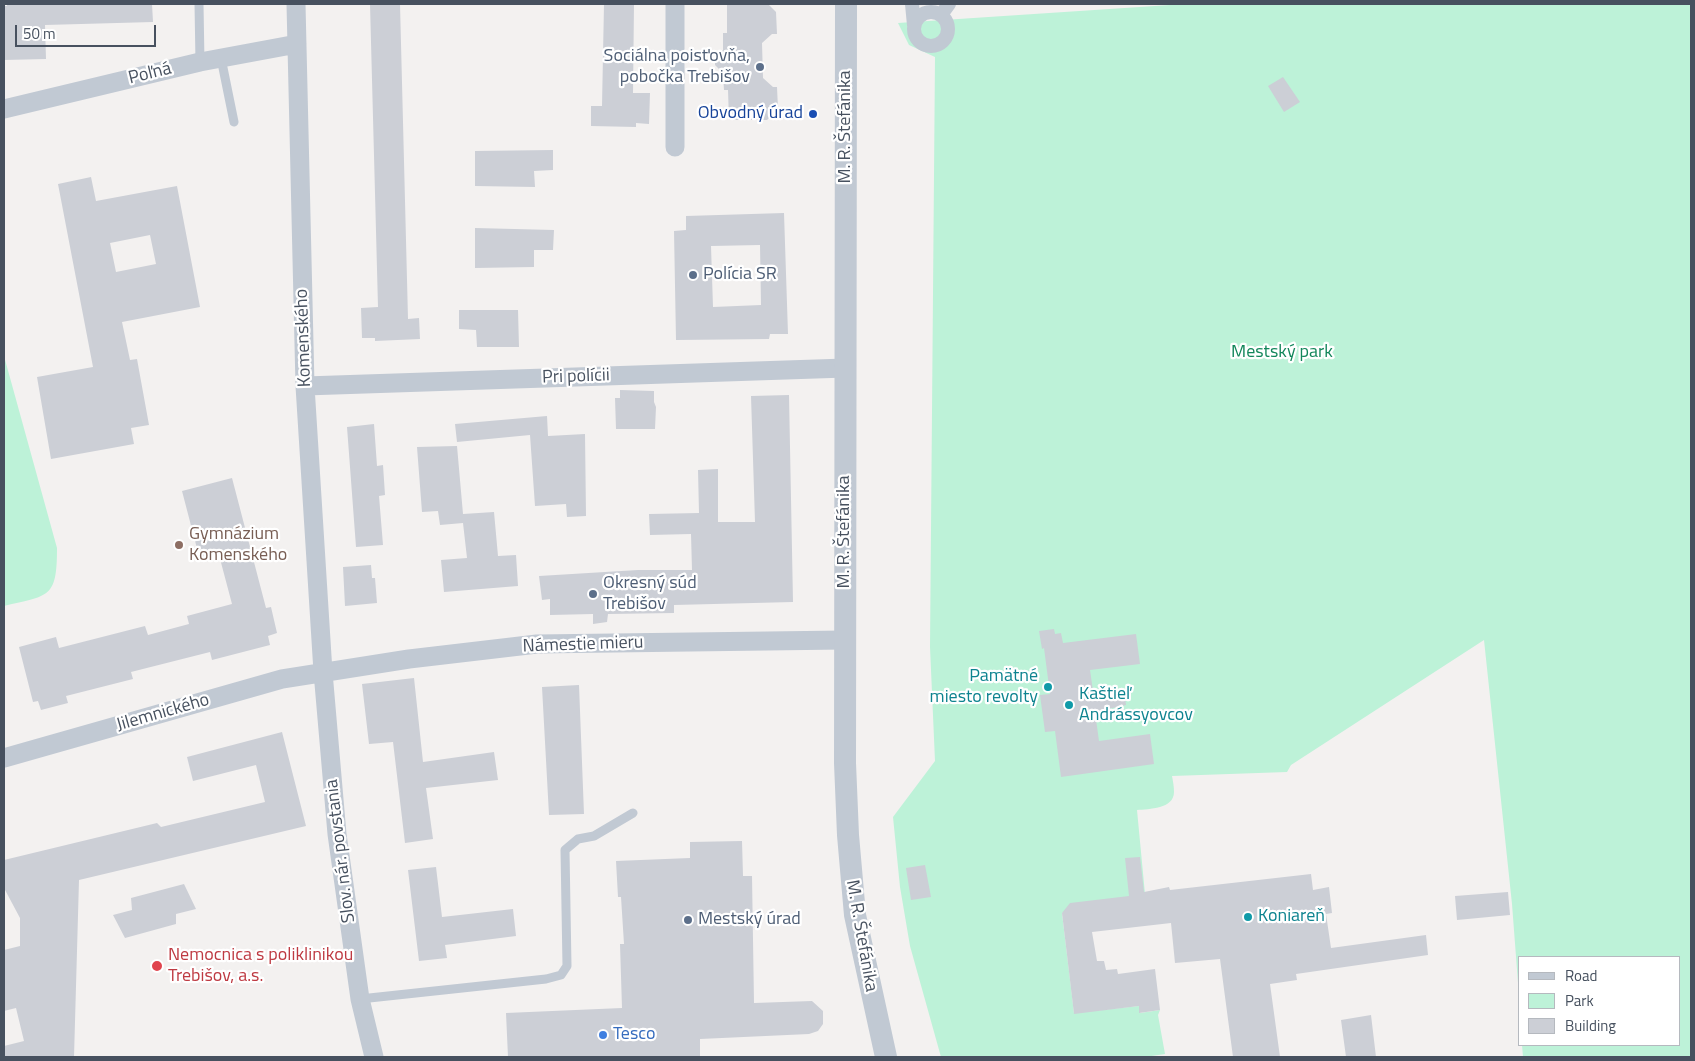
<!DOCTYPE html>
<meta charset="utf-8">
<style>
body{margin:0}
#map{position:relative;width:1695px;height:1061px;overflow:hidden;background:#f3f1f0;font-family:"Titillium Web",sans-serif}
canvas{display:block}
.frame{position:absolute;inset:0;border:5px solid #47515f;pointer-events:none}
.legend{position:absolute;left:1518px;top:956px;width:162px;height:90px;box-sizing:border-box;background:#fff;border:1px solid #b5b9bf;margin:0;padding:6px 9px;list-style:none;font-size:15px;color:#47515f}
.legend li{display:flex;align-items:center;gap:10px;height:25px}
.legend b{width:25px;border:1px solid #b5b9bf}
.scale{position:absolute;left:15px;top:25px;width:141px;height:22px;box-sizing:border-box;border:2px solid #47515f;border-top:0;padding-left:6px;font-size:15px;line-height:18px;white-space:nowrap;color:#47515f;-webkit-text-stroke:4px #fff;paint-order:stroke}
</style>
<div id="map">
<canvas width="1695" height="1061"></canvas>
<div class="frame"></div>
<ul class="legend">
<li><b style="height:6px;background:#c1c9d3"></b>Road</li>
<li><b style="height:14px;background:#bdf2d8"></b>Park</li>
<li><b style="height:14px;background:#cccfd6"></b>Building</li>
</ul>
<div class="scale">50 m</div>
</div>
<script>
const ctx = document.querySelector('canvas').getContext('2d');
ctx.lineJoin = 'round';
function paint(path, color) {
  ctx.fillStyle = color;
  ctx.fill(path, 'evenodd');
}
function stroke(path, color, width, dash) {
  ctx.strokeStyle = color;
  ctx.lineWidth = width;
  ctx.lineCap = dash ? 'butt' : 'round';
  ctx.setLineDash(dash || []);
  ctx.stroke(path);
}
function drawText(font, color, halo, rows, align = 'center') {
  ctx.font = font + ' "Titillium Web",sans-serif';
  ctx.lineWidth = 4.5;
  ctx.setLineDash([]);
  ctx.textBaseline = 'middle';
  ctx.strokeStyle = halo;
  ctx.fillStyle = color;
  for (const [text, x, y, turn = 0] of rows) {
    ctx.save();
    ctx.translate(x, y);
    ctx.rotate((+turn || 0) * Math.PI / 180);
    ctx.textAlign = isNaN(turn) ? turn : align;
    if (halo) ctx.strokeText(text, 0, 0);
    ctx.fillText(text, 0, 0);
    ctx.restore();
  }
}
paint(new Path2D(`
 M 1185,4 L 1691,4 L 1691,1057 L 1523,1057 L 1522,1045 L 1679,1045 L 1679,957 L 1519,957 L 1519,996 L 1512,904 L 1484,640 L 1291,765 L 1287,772 L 1172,776 C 1173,781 1174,787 1174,792 C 1174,809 1149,809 1137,810 L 1145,894 L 1062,913 L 1074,1013 L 1139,1006 L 1140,1013 L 1160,1010 L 1158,1015 L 1165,1054 L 1145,1057 L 941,1057 L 910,946 L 900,887 L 893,817 L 935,761 L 930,647 L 935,57 L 909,45 L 898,23 Z
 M 4,356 L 57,548 C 57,599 49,595 4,606 Z`), '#bdf2d8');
paint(new Path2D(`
 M 7,4 L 152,4 L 153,22 L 45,25 L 46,59 L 4,60 L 4,6 L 7,6 Z
 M 370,4 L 400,4 L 408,319 L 419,318 L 420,339 L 375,341 L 375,338 L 362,338 L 361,308 L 378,307 Z
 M 604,4 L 634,4 L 633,93 L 650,93 L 649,124 L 636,123 L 636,127 L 591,126 L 591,106 L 602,106 Z
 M 727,4 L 768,4 L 776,12 L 777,34 L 772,34 L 762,43 L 763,78 L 773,87 L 777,87 L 778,109 L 767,120 L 729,120 L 728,90 L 724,90 L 723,73 L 715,65 L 715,58 L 723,50 L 723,33 L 727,33 Z
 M 1283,77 L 1300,102 L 1284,112 L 1268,86 Z
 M 553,150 L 553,170 L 534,171 L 535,187 L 475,186 L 475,151 Z
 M 91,177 L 96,201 L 177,186 L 200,307 L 122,322 L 130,360 L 137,359 L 149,425 L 131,428 L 134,444 L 51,459 L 37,377 L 93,367 L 58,184 ZM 150,235 L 156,264 L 116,272 L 110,243 Z
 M 784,213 L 788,334 L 770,334 L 769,339 L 676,340 L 674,231 L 686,230 L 686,216 ZM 760,245 L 761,305 L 713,307 L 711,246 Z
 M 475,228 L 554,230 L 553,250 L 534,250 L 534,267 L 475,268 Z
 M 459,310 L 518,310 L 519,347 L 477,347 L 476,330 L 459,329 Z
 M 620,390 L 654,391 L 654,402 L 656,407 L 655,429 L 616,429 L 615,398 L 620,398 Z
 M 789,395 L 793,602 L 674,605 L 674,613 L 608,614 L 607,622 L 593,624 L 593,614 L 550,615 L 550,599 L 542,600 L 539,576 L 638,570 L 692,570 L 691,534 L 650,535 L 649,514 L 699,513 L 698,470 L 718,469 L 718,522 L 755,522 L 751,396 Z
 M 547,416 L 548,436 L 585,434 L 586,516 L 567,517 L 566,504 L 535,506 L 530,435 L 457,442 L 455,424 Z
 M 374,424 L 377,466 L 383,465 L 385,495 L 379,496 L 383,545 L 356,547 L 347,427 Z
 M 457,446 L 463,514 L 494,512 L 498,556 L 516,555 L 518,586 L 444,592 L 441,560 L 467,558 L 463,523 L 440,525 L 438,511 L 422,512 L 417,447 Z
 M 232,478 L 266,608 L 271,607 L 277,633 L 268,636 L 270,645 L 212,660 L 210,652 L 131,672 L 133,679 L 66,696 L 68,703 L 41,710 L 38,701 L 33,702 L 19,647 L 56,637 L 59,648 L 145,626 L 148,635 L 189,624 L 187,616 L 232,604 L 219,555 L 200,560 L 182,491 Z
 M 371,565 L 372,578 L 375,578 L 377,603 L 345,606 L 343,567 Z
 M 1054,629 L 1055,634 L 1061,633 L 1063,643 L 1136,634 L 1140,664 L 1090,670 L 1094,698 L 1125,698 L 1126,705 L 1095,712 L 1099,741 L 1150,734 L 1154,764 L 1061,777 L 1055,731 L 1045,732 L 1040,695 L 1050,694 L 1044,648 L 1042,649 L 1039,631 Z
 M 414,678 L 423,762 L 494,752 L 498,780 L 426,788 L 433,839 L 405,843 L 393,742 L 369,744 L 362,684 Z
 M 579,685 L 584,814 L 549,815 L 542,687 Z
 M 282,732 L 306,826 L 79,880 L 74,1057 L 4,1057 L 4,1046 L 24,1041 L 16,1008 L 4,1011 L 4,950 L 20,946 L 20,918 L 4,888 L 4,860 L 157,823 L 161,827 L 265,802 L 256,765 L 193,781 L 187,757 Z
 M 742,841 L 743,876 L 752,876 L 754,1003 L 812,1001 L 823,1011 L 823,1024 L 818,1031 L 809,1034 L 700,1039 L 700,1057 L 508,1057 L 506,1013 L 622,1008 L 620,944 L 624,944 L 621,897 L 618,897 L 616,861 L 690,858 L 690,842 Z
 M 1140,857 L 1144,892 L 1169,887 L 1170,890 L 1311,874 L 1313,890 L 1329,887 L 1332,913 L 1326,914 L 1331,948 L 1426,935 L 1428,955 L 1296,974 L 1297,980 L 1270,984 L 1280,1057 L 1233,1057 L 1220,959 L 1175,963 L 1171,923 L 1092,932 L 1097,961 L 1104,961 L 1106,970 L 1117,969 L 1118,974 L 1155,969 L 1160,1010 L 1139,1013 L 1139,1006 L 1074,1014 L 1062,913 L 1070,903 L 1129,896 L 1125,858 Z
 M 925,865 L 931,897 L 911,900 L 906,868 Z
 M 436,867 L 442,917 L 513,909 L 516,936 L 445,945 L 447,958 L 419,961 L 408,870 Z
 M 184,884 L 196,909 L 176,914 L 176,924 L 125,938 L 113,915 L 132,910 L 131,898 Z
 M 1508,892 L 1510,915 L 1457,920 L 1455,896 Z
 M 1371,1015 L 1376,1057 L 1346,1057 L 1341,1020 Z`), '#cccfd6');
stroke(new Path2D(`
 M 199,4 L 200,62
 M 221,58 L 234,122
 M 360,999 L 546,979 L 561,975 L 567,966 L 565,850 L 578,839 L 594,836 L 633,813`), '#c1c9d3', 9);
stroke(new Path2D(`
 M 912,4 L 914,25
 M914 29a17 17 0 1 1 34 0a17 17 0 1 1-34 0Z
 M 941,15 L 949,4`), '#c1c9d3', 14);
stroke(new Path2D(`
 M 296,4 L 305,386 L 323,672 L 337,834 L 360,999 L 374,1057
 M 4,109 L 200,62 L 297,44
 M 675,147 L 675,4
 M 305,386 L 846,368
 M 4,758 L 282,679 L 409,659 L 537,644 L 844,640`), '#c1c9d3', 19);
stroke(new Path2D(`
 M 846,4 L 845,763 L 848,835 L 855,915 L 886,1057`), '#c1c9d3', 22);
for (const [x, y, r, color] of [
 [760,67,5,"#5c6f8a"],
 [813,114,5,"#1a4fb4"],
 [693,275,5,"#5c6f8a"],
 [179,545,5,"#8d6e63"],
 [593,594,5,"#5c6f8a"],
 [1048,687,5,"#0f9aa8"],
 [1069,705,5,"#0f9aa8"],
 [1248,917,5,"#0f9aa8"],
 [688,920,5,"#5c6f8a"],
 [157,966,6,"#e0444e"],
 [603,1035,5,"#3f7fe0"]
]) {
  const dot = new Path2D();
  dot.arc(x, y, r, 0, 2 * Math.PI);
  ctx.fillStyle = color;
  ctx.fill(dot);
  stroke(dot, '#fff', 2);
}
drawText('18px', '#4e5e75', '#fff', [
 ["Sociálna poisťovňa,",750,57,"right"],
 ["pobočka Trebišov",750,78,"right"],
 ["Polícia SR",703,275],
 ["Okresný súd",603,584],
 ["Trebišov",603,605],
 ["Mestský úrad",698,920]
], 'left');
drawText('18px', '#47515f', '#fff', [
 ["Poľná",150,74,-14],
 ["M. R. Štefánika",846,127,-90],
 ["Komenského",304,338,-92],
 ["Pri polícii",576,377,-2],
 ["M. R. Štefánika",845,532,-90],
 ["Námestie mieru",583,645,-2],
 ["Jilemnického",163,713,-16],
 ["Slov. nár. povstania",341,851,-97],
 ["M. R. Štefánika",861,936,80]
]);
drawText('18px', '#164399', '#fff', [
 ["Obvodný úrad",803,114]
], 'right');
drawText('18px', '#12865a', '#fff', [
 ["Mestský park",1282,353]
]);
drawText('18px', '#785e54', '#fff', [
 ["Gymnázium",189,535],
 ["Komenského",189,556]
], 'left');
drawText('18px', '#0d838f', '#fff', [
 ["Pamätné",1038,677,"right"],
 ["miesto revolty",1038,698,"right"],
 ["Kaštieľ",1079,695],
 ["Andrássyovcov",1079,716],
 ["Koniareň",1258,917]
], 'left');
drawText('18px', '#be3a42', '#fff', [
 ["Nemocnica s poliklinikou",168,956],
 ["Trebišov, a.s.",168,977]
], 'left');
drawText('18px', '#366cbe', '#fff', [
 ["Tesco",613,1035]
], 'left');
</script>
